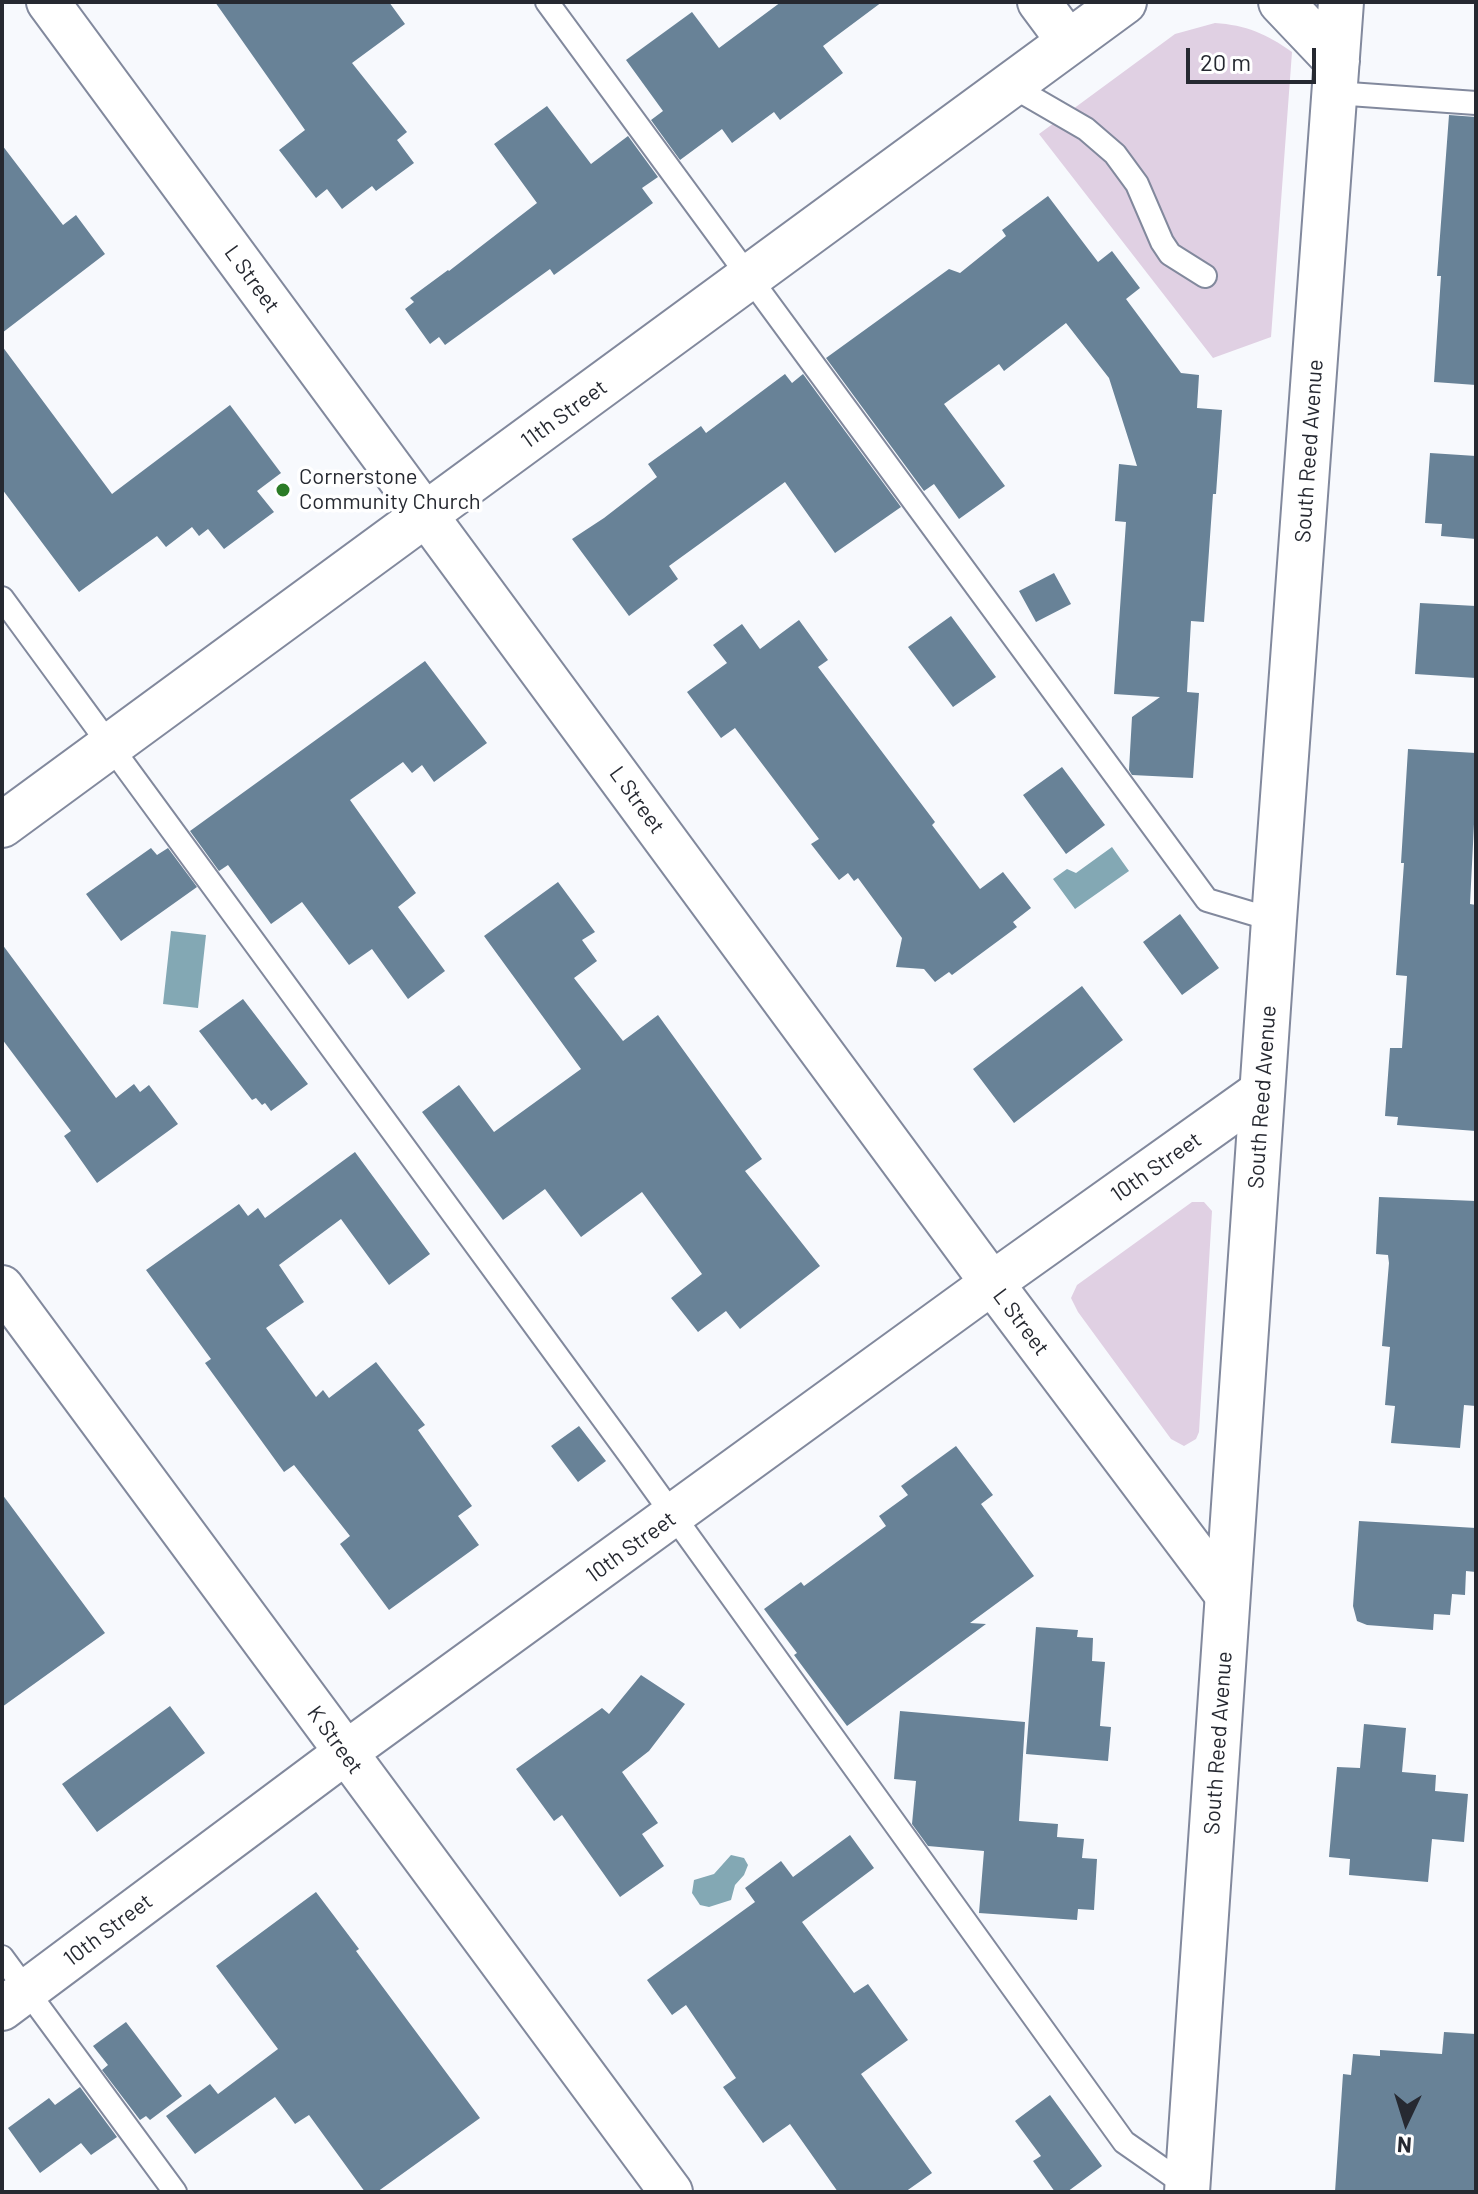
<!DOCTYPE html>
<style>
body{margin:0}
#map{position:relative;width:1478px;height:2194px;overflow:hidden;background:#f7f9fd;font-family:Barlow,sans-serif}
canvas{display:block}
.frame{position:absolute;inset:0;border:4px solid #262931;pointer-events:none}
.north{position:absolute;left:1366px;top:2082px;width:80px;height:80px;-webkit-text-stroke:6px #fff;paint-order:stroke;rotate:184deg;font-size:22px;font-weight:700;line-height:32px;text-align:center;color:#262931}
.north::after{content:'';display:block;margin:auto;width:28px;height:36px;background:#262931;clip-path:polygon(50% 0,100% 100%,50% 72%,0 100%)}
.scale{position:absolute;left:1186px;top:48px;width:130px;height:36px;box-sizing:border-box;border:4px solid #262931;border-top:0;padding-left:10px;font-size:24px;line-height:28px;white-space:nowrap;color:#262931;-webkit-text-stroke:6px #fff;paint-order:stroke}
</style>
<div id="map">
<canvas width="1478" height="2194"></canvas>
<div class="frame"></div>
<div class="north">N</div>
<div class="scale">20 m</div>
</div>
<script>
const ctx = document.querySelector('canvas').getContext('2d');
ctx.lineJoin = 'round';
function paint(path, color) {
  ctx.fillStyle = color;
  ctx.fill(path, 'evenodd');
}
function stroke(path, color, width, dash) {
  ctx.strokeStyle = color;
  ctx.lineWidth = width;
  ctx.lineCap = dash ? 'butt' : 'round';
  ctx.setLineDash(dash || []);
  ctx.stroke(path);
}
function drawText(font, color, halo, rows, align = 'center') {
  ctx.font = font + ' Barlow,sans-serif';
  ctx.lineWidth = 7;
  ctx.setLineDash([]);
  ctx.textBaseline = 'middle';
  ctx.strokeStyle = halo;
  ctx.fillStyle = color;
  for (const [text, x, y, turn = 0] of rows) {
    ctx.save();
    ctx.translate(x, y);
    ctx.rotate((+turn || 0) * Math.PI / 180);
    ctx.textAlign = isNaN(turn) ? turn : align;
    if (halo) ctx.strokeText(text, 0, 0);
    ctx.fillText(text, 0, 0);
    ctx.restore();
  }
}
paint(new Path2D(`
 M 1215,23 C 1246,25 1267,34 1292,52 L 1271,337 L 1213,358 L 1039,134 L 1175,34 Z
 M 1192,1202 L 1204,1202 L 1212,1211 L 1199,1432 L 1196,1439 L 1184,1446 L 1171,1439 L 1078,1312 L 1071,1298 L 1077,1285 Z`), '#e0d0e3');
paint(new Path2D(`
 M 1112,847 L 1129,871 L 1075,909 L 1053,879 L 1067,869 L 1076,873 Z
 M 171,931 L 206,935 L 198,1008 L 163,1004 Z
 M 731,1855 L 744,1858 L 748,1865 L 744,1875 L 735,1885 L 731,1900 L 709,1907 L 700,1905 L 692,1893 L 694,1880 L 714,1874 Z`), '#83a8b4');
paint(new Path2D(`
 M 215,2 L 389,2 L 405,24 L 352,63 L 407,132 L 397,140 L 414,163 L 376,191 L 372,186 L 342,209 L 327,189 L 316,198 L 279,150 L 305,130 Z
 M 781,2 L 882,2 L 823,46 L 843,73 L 780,120 L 774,112 L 732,143 L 722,129 L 680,160 L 651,120 L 663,111 L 626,60 L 692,12 L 719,48 Z
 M 547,106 L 591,164 L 628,136 L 658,177 L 642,188 L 653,203 L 554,275 L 550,269 L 445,345 L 439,337 L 430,344 L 405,309 L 414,302 L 410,298 L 448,270 L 449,271 L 537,203 L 494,144 Z
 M 1449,115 L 1476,117 L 1476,385 L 1434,382 L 1441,276 L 1437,276 Z
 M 2,145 L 63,225 L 76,215 L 105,254 L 2,333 Z
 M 1048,196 L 1098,262 L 1112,251 L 1140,288 L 1126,299 L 1181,373 L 1199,375 L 1197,408 L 1222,410 L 1216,494 L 1213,494 L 1204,622 L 1191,621 L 1187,692 L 1199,693 L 1193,778 L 1132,775 L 1129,770 L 1132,717 L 1160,697 L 1114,694 L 1126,522 L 1115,521 L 1119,464 L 1137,466 L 1109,378 L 1066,323 L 1004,371 L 999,364 L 944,404 L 1005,486 L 959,519 L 934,484 L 924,491 L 826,358 L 949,269 L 960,273 L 1006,236 L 1002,230 Z
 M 2,346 L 112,494 L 230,405 L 281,473 L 257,491 L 274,512 L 224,549 L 208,529 L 199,536 L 192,527 L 166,547 L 157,536 L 79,592 L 2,489 Z
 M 785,374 L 792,383 L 803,374 L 901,507 L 835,553 L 785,482 L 669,566 L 678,579 L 629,616 L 572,539 L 604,518 L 657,477 L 648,464 L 701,426 L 706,433 Z
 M 1430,453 L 1476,456 L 1476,539 L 1441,536 L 1442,524 L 1425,523 Z
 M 1054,573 L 1071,604 L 1036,622 L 1019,591 Z
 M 1420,603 L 1476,606 L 1476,678 L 1415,674 Z
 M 951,616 L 996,677 L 953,707 L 908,647 Z
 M 799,620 L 828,660 L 818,667 L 935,822 L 932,825 L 980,889 L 1003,872 L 1031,908 L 1013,922 L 1017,927 L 952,975 L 949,972 L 935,982 L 924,969 L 896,967 L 902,938 L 858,878 L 854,881 L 848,873 L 839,880 L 811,844 L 819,839 L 735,728 L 721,738 L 687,692 L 727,663 L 713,645 L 742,624 L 760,649 Z
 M 425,661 L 487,743 L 434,782 L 422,765 L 412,773 L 403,762 L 350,800 L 416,893 L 398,907 L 445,971 L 408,999 L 372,949 L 349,965 L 302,902 L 271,924 L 228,865 L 219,871 L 190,831 Z
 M 1408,749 L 1476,753 L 1476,825 L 1474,824 L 1470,904 L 1476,905 L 1476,1131 L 1397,1125 L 1398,1117 L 1385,1116 L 1390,1048 L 1402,1048 L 1407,976 L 1396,975 L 1404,863 L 1401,863 Z
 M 1062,767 L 1105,825 L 1066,854 L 1023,795 Z
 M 151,848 L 157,855 L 168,848 L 197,887 L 121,941 L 86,894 Z
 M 558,882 L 595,932 L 582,940 L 597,961 L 574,978 L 623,1041 L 658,1015 L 762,1159 L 745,1171 L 820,1266 L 740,1329 L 726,1311 L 698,1332 L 671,1298 L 702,1274 L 642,1192 L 581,1237 L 545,1189 L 503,1220 L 422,1112 L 459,1085 L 494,1132 L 581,1069 L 484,936 Z
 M 1180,914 L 1219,968 L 1182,995 L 1143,942 Z
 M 2,944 L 116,1098 L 134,1084 L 140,1092 L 149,1085 L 178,1124 L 97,1183 L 64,1136 L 71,1131 L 2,1039 Z
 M 1082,986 L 1123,1040 L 1014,1123 L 973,1069 Z
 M 243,999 L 308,1084 L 271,1111 L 265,1103 L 262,1105 L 256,1098 L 252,1100 L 199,1031 Z
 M 355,1152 L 430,1254 L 389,1285 L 341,1219 L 279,1265 L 304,1302 L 266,1328 L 316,1397 L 323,1390 L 329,1398 L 376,1362 L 425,1425 L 418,1430 L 472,1506 L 458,1516 L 479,1545 L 389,1610 L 340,1544 L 350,1536 L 294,1465 L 284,1472 L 205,1363 L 211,1359 L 146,1270 L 239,1204 L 248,1216 L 258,1208 L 265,1218 Z
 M 1379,1197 L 1476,1201 L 1476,1406 L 1464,1405 L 1460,1448 L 1391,1443 L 1395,1406 L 1385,1405 L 1390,1347 L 1382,1346 L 1389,1263 L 1388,1255 L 1376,1254 Z
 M 579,1426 L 606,1461 L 578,1482 L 551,1446 Z
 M 956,1446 L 993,1495 L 981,1504 L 1034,1576 L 970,1623 L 986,1624 L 847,1726 L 794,1655 L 797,1653 L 764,1609 L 801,1582 L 804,1586 L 886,1526 L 879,1516 L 908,1495 L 901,1486 Z
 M 2,1494 L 105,1633 L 2,1707 Z
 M 1359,1521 L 1476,1528 L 1476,1572 L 1466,1571 L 1465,1595 L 1452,1594 L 1450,1615 L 1434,1614 L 1433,1630 L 1367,1625 L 1357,1621 L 1353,1606 Z
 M 1036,1627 L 1078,1630 L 1077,1637 L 1093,1638 L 1092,1661 L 1105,1662 L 1100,1726 L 1111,1727 L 1108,1761 L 1026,1754 Z
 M 641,1675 L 685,1704 L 649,1751 L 622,1772 L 658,1823 L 642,1834 L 664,1866 L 620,1897 L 562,1815 L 554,1821 L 516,1769 L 602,1708 L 609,1714 Z
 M 170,1706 L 205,1753 L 97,1832 L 62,1784 Z
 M 900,1711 L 1025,1722 L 1019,1821 L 1058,1824 L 1057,1837 L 1084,1839 L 1082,1858 L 1097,1859 L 1094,1910 L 1078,1909 L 1077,1920 L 979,1913 L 984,1851 L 928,1846 L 912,1824 L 916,1781 L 894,1779 Z
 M 1364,1724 L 1406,1728 L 1402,1772 L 1436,1775 L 1435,1791 L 1468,1794 L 1464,1842 L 1432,1839 L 1428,1882 L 1349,1875 L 1350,1859 L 1329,1857 L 1337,1767 L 1360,1768 Z
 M 850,1835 L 874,1868 L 802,1922 L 854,1993 L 868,1984 L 908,2040 L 861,2074 L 932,2173 L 905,2192 L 838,2192 L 790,2124 L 763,2143 L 723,2087 L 736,2078 L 686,2005 L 672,2015 L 647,1980 L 755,1902 L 745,1888 L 781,1861 L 793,1877 Z
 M 316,1892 L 359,1949 L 356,1951 L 480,2118 L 377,2192 L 365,2192 L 309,2115 L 295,2124 L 275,2097 L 195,2154 L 166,2116 L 210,2084 L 218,2094 L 278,2049 L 216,1966 Z
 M 126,2022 L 182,2096 L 150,2120 L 146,2116 L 140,2120 L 102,2070 L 108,2065 L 93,2046 Z
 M 1444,2032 L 1476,2034 L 1476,2192 L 1335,2192 L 1343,2074 L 1351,2075 L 1353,2054 L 1380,2056 L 1380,2050 L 1442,2054 Z
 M 80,2087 L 117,2137 L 91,2155 L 81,2143 L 40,2173 L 8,2128 L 49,2098 L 55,2105 Z
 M 1050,2095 L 1102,2166 L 1067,2192 L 1055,2192 L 1033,2161 L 1041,2156 L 1015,2121 Z`), '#688297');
const lane = new Path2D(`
 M 547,2 L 1207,900 L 1274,920
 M 1010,85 L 1086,129 L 1115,154 L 1137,184 L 1162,242 L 1170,254 L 1205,276
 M 1335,93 L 1476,103
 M 2,598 L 632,1458 L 1124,2142 L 1187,2186
 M 2,1957 L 175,2192`);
const street = new Path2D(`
 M 48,2 L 992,1283 L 1228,1597
 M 1039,2 L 1068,41
 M 2,1287 L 671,2192
 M 2,2009 L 345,1753 L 992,1283 L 1263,1090`);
const secondary = new Path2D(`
 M 1281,2 L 1337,61
 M 2,825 L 1124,2
 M 1187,2192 L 1274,920 L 1341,2`);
stroke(lane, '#82899d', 26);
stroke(street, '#82899d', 46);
stroke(secondary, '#82899d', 48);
stroke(lane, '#fff', 22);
stroke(street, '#fff', 42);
stroke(secondary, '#fff', 44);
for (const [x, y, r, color] of [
 [283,490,8,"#2b7b26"]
]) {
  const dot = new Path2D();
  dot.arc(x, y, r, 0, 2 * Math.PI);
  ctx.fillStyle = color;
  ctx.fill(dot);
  stroke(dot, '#fff', 3);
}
drawText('22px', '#262931', '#fff', [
 ["L Street",252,279,54],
 ["11th Street",564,414,-36],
 ["South Reed Avenue",1309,451,-86],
 ["L Street",637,800,54],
 ["South Reed Avenue",1262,1097,-86],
 ["10th Street",1156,1167,-35],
 ["L Street",1021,1322,53],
 ["10th Street",631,1547,-36],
 ["K Street",335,1740,54],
 ["South Reed Avenue",1218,1743,-86],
 ["10th Street",108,1930,-37]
]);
drawText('22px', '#262931', '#fff', [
 ["Cornerstone",299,477],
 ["Community Church",299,502]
], 'left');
</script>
